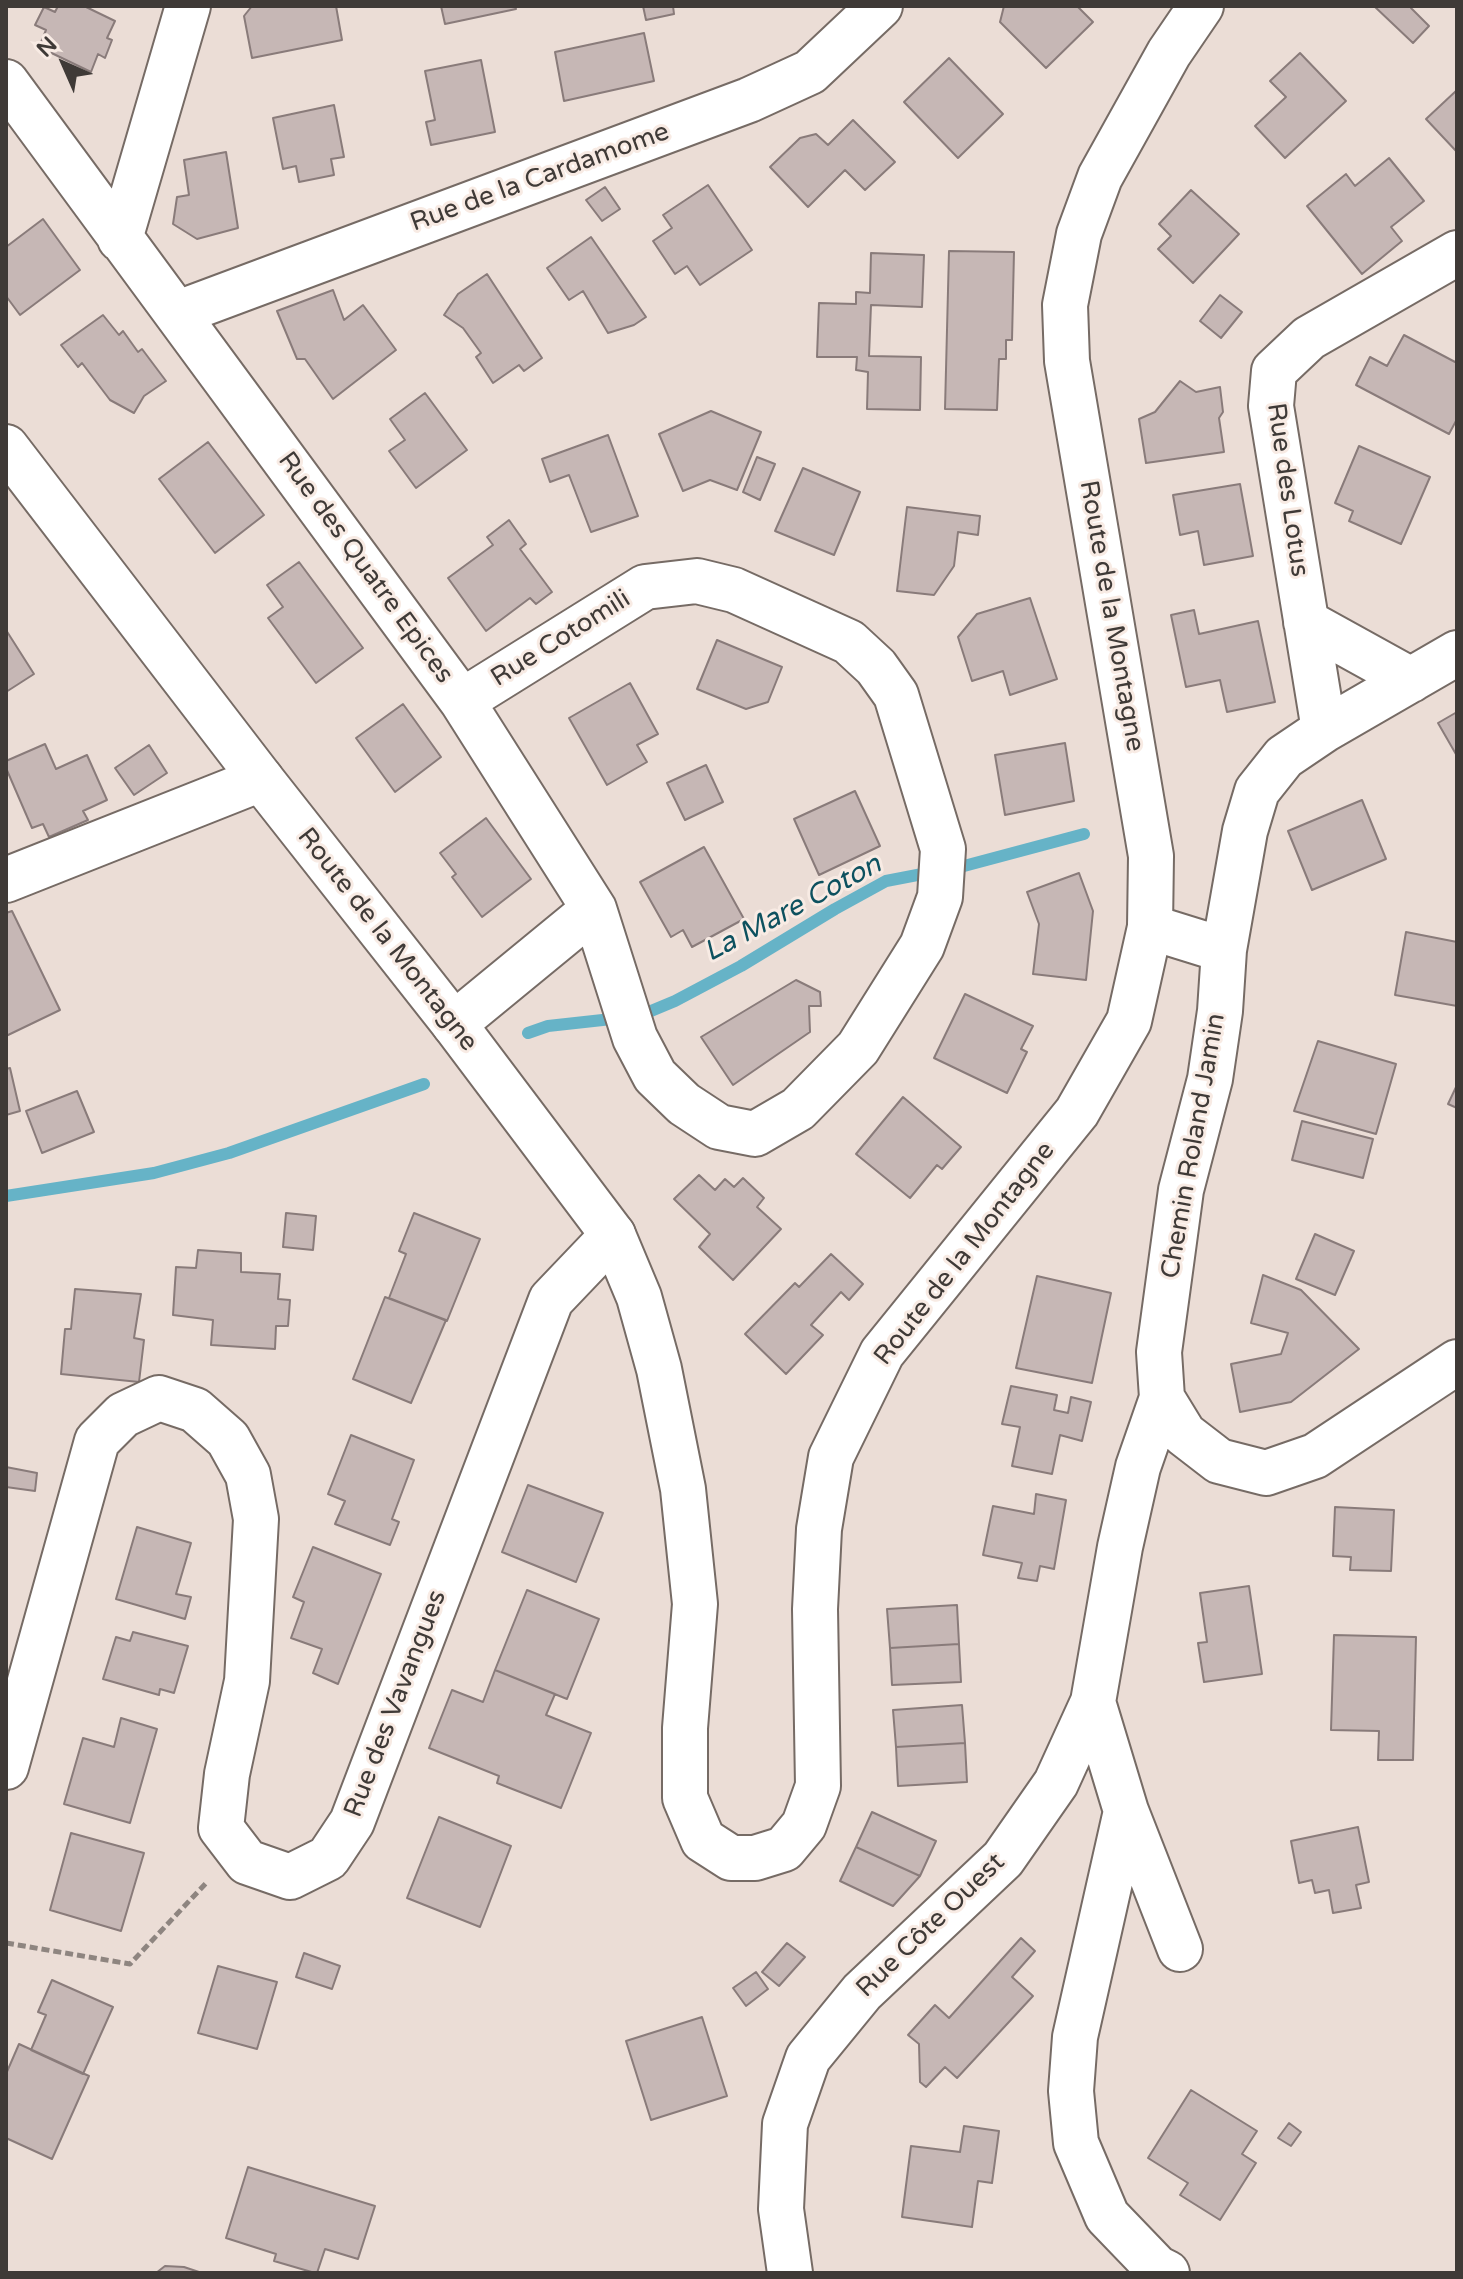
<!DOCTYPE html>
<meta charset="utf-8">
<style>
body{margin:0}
#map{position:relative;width:1463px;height:2279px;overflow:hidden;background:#ebddd6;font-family:"Varela Round",sans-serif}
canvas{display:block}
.frame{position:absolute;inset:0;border:8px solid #3f3a37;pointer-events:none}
.north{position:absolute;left:24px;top:24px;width:80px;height:80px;-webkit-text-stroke:6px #f8ebe4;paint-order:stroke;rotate:315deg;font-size:22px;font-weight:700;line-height:32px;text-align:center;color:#3f3a37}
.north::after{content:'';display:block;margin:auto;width:28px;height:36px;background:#3f3a37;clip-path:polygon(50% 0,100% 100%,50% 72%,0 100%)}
</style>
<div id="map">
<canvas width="1463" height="2279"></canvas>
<div class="frame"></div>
<div class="north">N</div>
</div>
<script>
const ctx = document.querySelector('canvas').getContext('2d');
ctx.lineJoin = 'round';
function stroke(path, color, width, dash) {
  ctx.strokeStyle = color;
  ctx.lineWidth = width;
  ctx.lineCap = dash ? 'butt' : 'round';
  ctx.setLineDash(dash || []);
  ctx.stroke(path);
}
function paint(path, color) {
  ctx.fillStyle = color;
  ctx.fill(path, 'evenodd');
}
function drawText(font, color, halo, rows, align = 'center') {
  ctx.font = font + ' "Varela Round",sans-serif';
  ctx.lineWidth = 6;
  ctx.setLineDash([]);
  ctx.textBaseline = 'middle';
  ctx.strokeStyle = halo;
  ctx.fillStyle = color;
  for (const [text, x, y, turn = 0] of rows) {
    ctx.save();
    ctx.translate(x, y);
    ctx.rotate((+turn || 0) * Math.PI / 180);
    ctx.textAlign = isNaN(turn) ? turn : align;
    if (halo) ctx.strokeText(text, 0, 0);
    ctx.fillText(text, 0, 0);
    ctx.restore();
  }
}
stroke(new Path2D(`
 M 528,1033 L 548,1026 L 639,1016 L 675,1001 L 741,966 L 835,909 L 886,881 L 964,866 L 1084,834
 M 6,1196 L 154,1173 L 229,1153 L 424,1084`), '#66b3c7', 12);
const building = new Path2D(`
 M 58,6 L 84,6 L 115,21 L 107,38 L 112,40 L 105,58 L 98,54 L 91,72 L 39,47 L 46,30 L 35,25 L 44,7 L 55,12 Z
 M 252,6 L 336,6 L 342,40 L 252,58 L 244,16 Z
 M 441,6 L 515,6 L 516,9 L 445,24 Z
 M 643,6 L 673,6 L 674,14 L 646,20 Z
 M 1004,6 L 1077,6 L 1093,22 L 1046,68 L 1000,22 Z
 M 1374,6 L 1413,6 L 1411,8 L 1429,26 L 1413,43 Z
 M 644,33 L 654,81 L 564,101 L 555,52 Z
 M 1300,53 L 1346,101 L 1285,158 L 1255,126 L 1286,97 L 1270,81 Z
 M 949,58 L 1003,114 L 958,158 L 904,102 Z
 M 481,60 L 495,132 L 431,145 L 426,122 L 435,120 L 425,71 Z
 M 1457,90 L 1457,152 L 1426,119 Z
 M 334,105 L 344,157 L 331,159 L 334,175 L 299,182 L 296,166 L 283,169 L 273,118 Z
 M 853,120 L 895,162 L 865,190 L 845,170 L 808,207 L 770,167 L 800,138 L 816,134 L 828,145 Z
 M 226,152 L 238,228 L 197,239 L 173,224 L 177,197 L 189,195 L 184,160 Z
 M 1389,158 L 1424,201 L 1391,227 L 1402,241 L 1362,274 L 1307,206 L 1346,174 L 1355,186 Z
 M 708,185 L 752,250 L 700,285 L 687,266 L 675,274 L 653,241 L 672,228 L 663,215 Z
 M 605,187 L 620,209 L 602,221 L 586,200 Z
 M 1191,190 L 1239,234 L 1193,283 L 1158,249 L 1171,236 L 1159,224 Z
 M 43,219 L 80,270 L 20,315 L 6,296 L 6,247 Z
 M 591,237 L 646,317 L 634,325 L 608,333 L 583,291 L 569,300 L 547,268 Z
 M 949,251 L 1014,252 L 1012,340 L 1006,340 L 1006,359 L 999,359 L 997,410 L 945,409 Z
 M 871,253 L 924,255 L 922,307 L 871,305 L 869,356 L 921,357 L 920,410 L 867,409 L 868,372 L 856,370 L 857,357 L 817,357 L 819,303 L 856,304 L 856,292 L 870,293 Z
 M 487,274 L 542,358 L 524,371 L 519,365 L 493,383 L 476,357 L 481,353 L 463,328 L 444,315 L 458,294 Z
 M 333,290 L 344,320 L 363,305 L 396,350 L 333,399 L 305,359 L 297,359 L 277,311 Z
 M 1220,295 L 1242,312 L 1221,338 L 1200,321 Z
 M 103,315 L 119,335 L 123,331 L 138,352 L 142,349 L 166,381 L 144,396 L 134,413 L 110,400 L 82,363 L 78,367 L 61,345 Z
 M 1404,335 L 1457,363 L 1457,419 L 1449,434 L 1356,385 L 1370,357 L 1387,366 Z
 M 1180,381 L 1196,392 L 1220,387 L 1223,412 L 1219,418 L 1224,452 L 1146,463 L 1139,419 L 1155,412 Z
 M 425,393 L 467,450 L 416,488 L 389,451 L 405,440 L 390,419 Z
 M 711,411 L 761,432 L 737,490 L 710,480 L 683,491 L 659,434 Z
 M 608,435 L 638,516 L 591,532 L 569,475 L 550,482 L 542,459 Z
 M 208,442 L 264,515 L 215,553 L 159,479 Z
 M 1359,446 L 1430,477 L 1401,544 L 1349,521 L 1353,511 L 1335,503 Z
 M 757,457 L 775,464 L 760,500 L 743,492 Z
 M 803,468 L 860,492 L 834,555 L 775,531 Z
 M 1240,484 L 1253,556 L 1204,565 L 1198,531 L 1180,535 L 1173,495 Z
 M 907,507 L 980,516 L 978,535 L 958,532 L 954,566 L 934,595 L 897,591 Z
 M 509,520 L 526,544 L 520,549 L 552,592 L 536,604 L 530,598 L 486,631 L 448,578 L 493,545 L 487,537 Z
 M 299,562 L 363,648 L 316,683 L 268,618 L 283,607 L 267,585 Z
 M 1030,598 L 1057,679 L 1010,695 L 1003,671 L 972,681 L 958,637 L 977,614 Z
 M 1194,610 L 1199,634 L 1258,621 L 1275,702 L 1227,712 L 1220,680 L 1186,687 L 1171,615 Z
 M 6,630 L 34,674 L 6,692 Z
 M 717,640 L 782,667 L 768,702 L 746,709 L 697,689 Z
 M 630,683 L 658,734 L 637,745 L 647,762 L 607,785 L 569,718 Z
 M 403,704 L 441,757 L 395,792 L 356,738 Z
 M 1457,712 L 1457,756 L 1438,723 Z
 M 1065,743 L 1074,801 L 1005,815 L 995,755 Z
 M 45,744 L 56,769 L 87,755 L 107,800 L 83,811 L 88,820 L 49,837 L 43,824 L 32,828 L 6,768 L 6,761 Z
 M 149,745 L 167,773 L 134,795 L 115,768 Z
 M 706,765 L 723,802 L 685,820 L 667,783 Z
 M 855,791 L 880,846 L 819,875 L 794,819 Z
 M 1362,800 L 1386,859 L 1312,890 L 1288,831 Z
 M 486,818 L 531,879 L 482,917 L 452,877 L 456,874 L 440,853 Z
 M 704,847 L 744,919 L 692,947 L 683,930 L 671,937 L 640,882 Z
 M 1079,873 L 1093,911 L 1086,980 L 1033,974 L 1039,924 L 1027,892 Z
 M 12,911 L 60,1010 L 6,1036 L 6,913 Z
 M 1406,932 L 1457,942 L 1457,1006 L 1395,995 Z
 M 796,980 L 820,992 L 821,1006 L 809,1006 L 810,1032 L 733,1085 L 701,1037 Z
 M 965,994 L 1033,1026 L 1021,1049 L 1027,1052 L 1007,1093 L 934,1058 Z
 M 1318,1041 L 1396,1064 L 1376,1134 L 1294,1111 Z
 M 10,1068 L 20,1111 L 6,1115 L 6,1069 Z
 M 1457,1085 L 1457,1108 L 1448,1104 Z
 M 77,1091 L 94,1132 L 42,1153 L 26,1111 Z
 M 903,1097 L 961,1147 L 942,1169 L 937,1165 L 910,1198 L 856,1154 Z
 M 1302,1121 L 1373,1139 L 1363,1178 L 1292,1160 Z
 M 699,1175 L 715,1190 L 725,1179 L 734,1187 L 743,1178 L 764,1198 L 757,1207 L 781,1229 L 733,1280 L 699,1247 L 710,1234 L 674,1199 Z
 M 286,1213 L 316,1216 L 313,1250 L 283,1247 Z
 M 414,1213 L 480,1239 L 447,1321 L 389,1298 L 406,1254 L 399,1251 Z
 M 1315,1234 L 1354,1251 L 1335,1295 L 1296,1279 Z
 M 198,1250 L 241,1253 L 241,1272 L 280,1274 L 278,1299 L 290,1300 L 288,1326 L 276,1326 L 275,1349 L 211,1345 L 213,1320 L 173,1315 L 176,1267 L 196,1268 Z
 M 831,1254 L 863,1284 L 849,1300 L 841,1292 L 811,1325 L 823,1335 L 786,1374 L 745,1334 L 795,1283 L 799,1287 Z
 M 1263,1275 L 1301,1290 L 1359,1349 L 1291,1402 L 1240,1412 L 1231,1364 L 1281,1354 L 1288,1333 L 1251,1323 Z
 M 1037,1276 L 1111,1293 L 1092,1383 L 1016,1368 Z
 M 75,1289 L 141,1294 L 134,1338 L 144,1340 L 139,1382 L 61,1374 L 65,1329 L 71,1329 Z
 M 385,1297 L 446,1320 L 411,1403 L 353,1379 Z
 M 1011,1386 L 1057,1395 L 1054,1410 L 1068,1413 L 1071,1397 L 1091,1402 L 1082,1441 L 1060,1435 L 1052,1474 L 1012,1466 L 1020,1427 L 1002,1424 Z
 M 351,1435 L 414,1460 L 392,1519 L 399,1522 L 390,1545 L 335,1524 L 345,1501 L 328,1494 Z
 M 6,1467 L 37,1473 L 35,1491 L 6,1487 Z
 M 528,1485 L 603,1513 L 576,1582 L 502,1552 Z
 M 1036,1494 L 1066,1500 L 1054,1569 L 1040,1566 L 1037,1581 L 1018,1578 L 1022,1563 L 983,1555 L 993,1506 L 1034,1514 Z
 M 1335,1507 L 1394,1510 L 1391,1571 L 1350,1570 L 1351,1557 L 1333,1556 Z
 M 137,1527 L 191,1543 L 176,1594 L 191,1597 L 185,1619 L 116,1599 Z
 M 313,1547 L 381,1574 L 338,1684 L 313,1673 L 322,1649 L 291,1638 L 304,1602 L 293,1597 Z
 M 1249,1586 L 1262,1674 L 1204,1682 L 1198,1643 L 1207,1642 L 1200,1593 Z
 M 527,1590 L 599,1619 L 567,1699 L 495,1670 Z
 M 957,1605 L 959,1644 L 890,1648 L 887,1609 Z
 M 133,1632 L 188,1646 L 174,1693 L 160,1689 L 159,1695 L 103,1679 L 116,1637 L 130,1641 Z
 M 1334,1635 L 1416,1637 L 1413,1760 L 1378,1760 L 1379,1731 L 1331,1730 Z
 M 959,1644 L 961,1682 L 892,1685 L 890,1648 Z
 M 495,1670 L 555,1694 L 546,1715 L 591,1733 L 561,1808 L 497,1783 L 499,1776 L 429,1748 L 452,1690 L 483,1702 Z
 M 962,1705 L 965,1743 L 896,1747 L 893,1710 Z
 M 121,1718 L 157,1729 L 130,1823 L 64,1804 L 83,1738 L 114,1747 Z
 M 965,1743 L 967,1782 L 898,1786 L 896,1747 Z
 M 872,1812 L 936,1841 L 920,1876 L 856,1847 Z
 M 439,1817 L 511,1846 L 480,1927 L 407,1898 Z
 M 1358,1827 L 1369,1882 L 1356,1885 L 1361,1908 L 1333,1913 L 1329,1890 L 1315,1893 L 1312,1880 L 1299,1883 L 1291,1841 Z
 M 71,1833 L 144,1853 L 121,1931 L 50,1910 Z
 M 856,1847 L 920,1876 L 893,1906 L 840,1881 Z
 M 1021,1938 L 1035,1951 L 1012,1977 L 1033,1996 L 957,2078 L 945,2067 L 926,2087 L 920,2082 L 919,2044 L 908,2035 L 935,2005 L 949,2018 Z
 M 787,1943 L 805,1957 L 779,1986 L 762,1972 Z
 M 304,1953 L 340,1966 L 332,1989 L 296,1977 Z
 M 218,1966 L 277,1982 L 257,2049 L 198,2033 Z
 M 756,1972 L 768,1989 L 746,2006 L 733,1988 Z
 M 52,1980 L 113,2007 L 83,2074 L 31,2050 L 46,2015 L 38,2012 Z
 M 702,2017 L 727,2096 L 651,2120 L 626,2041 Z
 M 19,2044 L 89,2076 L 52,2159 L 6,2138 L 6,2074 Z
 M 1191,2090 L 1257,2131 L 1242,2154 L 1256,2163 L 1220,2220 L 1180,2195 L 1188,2183 L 1148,2158 Z
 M 1289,2123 L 1301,2132 L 1291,2146 L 1278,2138 Z
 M 964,2126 L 999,2131 L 992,2183 L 978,2181 L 972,2227 L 902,2217 L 911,2146 L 960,2152 Z
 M 248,2167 L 375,2206 L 358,2259 L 325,2249 L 317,2273 L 315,2273 L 274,2261 L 276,2254 L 226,2238 Z
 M 165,2266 L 184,2267 L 202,2273 L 156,2273 Z`);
paint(building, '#c6b7b5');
stroke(building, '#897b7a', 2);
const minor = new Path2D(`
 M 6,82 L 462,701 L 594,909 L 635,1038 L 655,1076 L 684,1104 L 719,1127 L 755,1134 L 798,1109 L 858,1048 L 922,946 L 940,897 L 943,849 L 896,695 L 876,667 L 849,642 L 734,590 L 697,581 L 645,587 L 462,701
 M 120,239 L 188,6
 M 178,313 L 749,100 L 810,72 L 880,6
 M 1306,622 L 1411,680
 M 1324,730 L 1271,406 L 1274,371 L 1309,338 L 1457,253
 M 6,880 L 261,779
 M 1150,927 L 1224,950 L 1220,1011 L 1210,1079 L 1181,1190 L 1159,1352 L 1162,1398 L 1184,1434 L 1219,1461 L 1266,1473 L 1315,1456 L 1457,1362
 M 1224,950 L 1245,831 L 1257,791 L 1284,757 L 1324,730 L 1457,653
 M 454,1024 L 594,909
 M 1093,1702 L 1126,1811 L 1180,1949
 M 6,1767 L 97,1441 L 123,1415 L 159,1398 L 195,1410 L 228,1439 L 248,1475 L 256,1519 L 247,1681 L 227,1774 L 221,1828 L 247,1862 L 290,1877 L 328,1858 L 352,1822 L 551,1300 L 613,1235
 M 1126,1811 L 1075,2037 L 1071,2091 L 1076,2143 L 1107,2216 L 1157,2268 L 1167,2273
 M 790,2273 L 781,2209 L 785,2124 L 808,2058 L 862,1992 L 1003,1859 L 1056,1783 L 1093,1702 L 1120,1547 L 1138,1467 L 1162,1398`);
const secondary = new Path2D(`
 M 6,447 L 261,779 L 454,1024 L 613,1235 L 639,1297 L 659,1369 L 683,1489 L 695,1604 L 685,1728 L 685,1798 L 703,1840 L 731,1858 L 755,1858 L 784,1849 L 804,1825 L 818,1786 L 815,1609 L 819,1529 L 831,1457 L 882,1353 L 1077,1112 L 1129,1021 L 1150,927 L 1151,856 L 1067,361 L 1065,305 L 1079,234 L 1100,177 L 1169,53 L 1201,6`);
stroke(minor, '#766b65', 48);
stroke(secondary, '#766b65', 48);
stroke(new Path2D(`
 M 6,1943 L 130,1964 L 208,1881`), '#8e8580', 5, [8, 4]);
stroke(minor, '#fff', 44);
stroke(secondary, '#fff', 44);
drawText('26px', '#3f3a37', '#f8ebe4', [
 ["Rue de la Cardamome",540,178,-20],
 ["Rue des Lotus",1287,490,82],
 ["Rue des Quatre Epices",365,568,54],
 ["Route de la Montagne",1111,616,80],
 ["Rue Cotomili",561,639,-32],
 ["Route de la Montagne",387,940,52],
 ["Chemin Roland Jamin",1194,1146,-80],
 ["Route de la Montagne",965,1254,-52],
 ["Rue des Vavangues",396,1704,-69],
 ["Rue Côte Ouest",931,1926,-44]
]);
drawText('italic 28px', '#0d515f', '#f8ebe4', [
 ["La Mare Coton",793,909,-28]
]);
</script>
